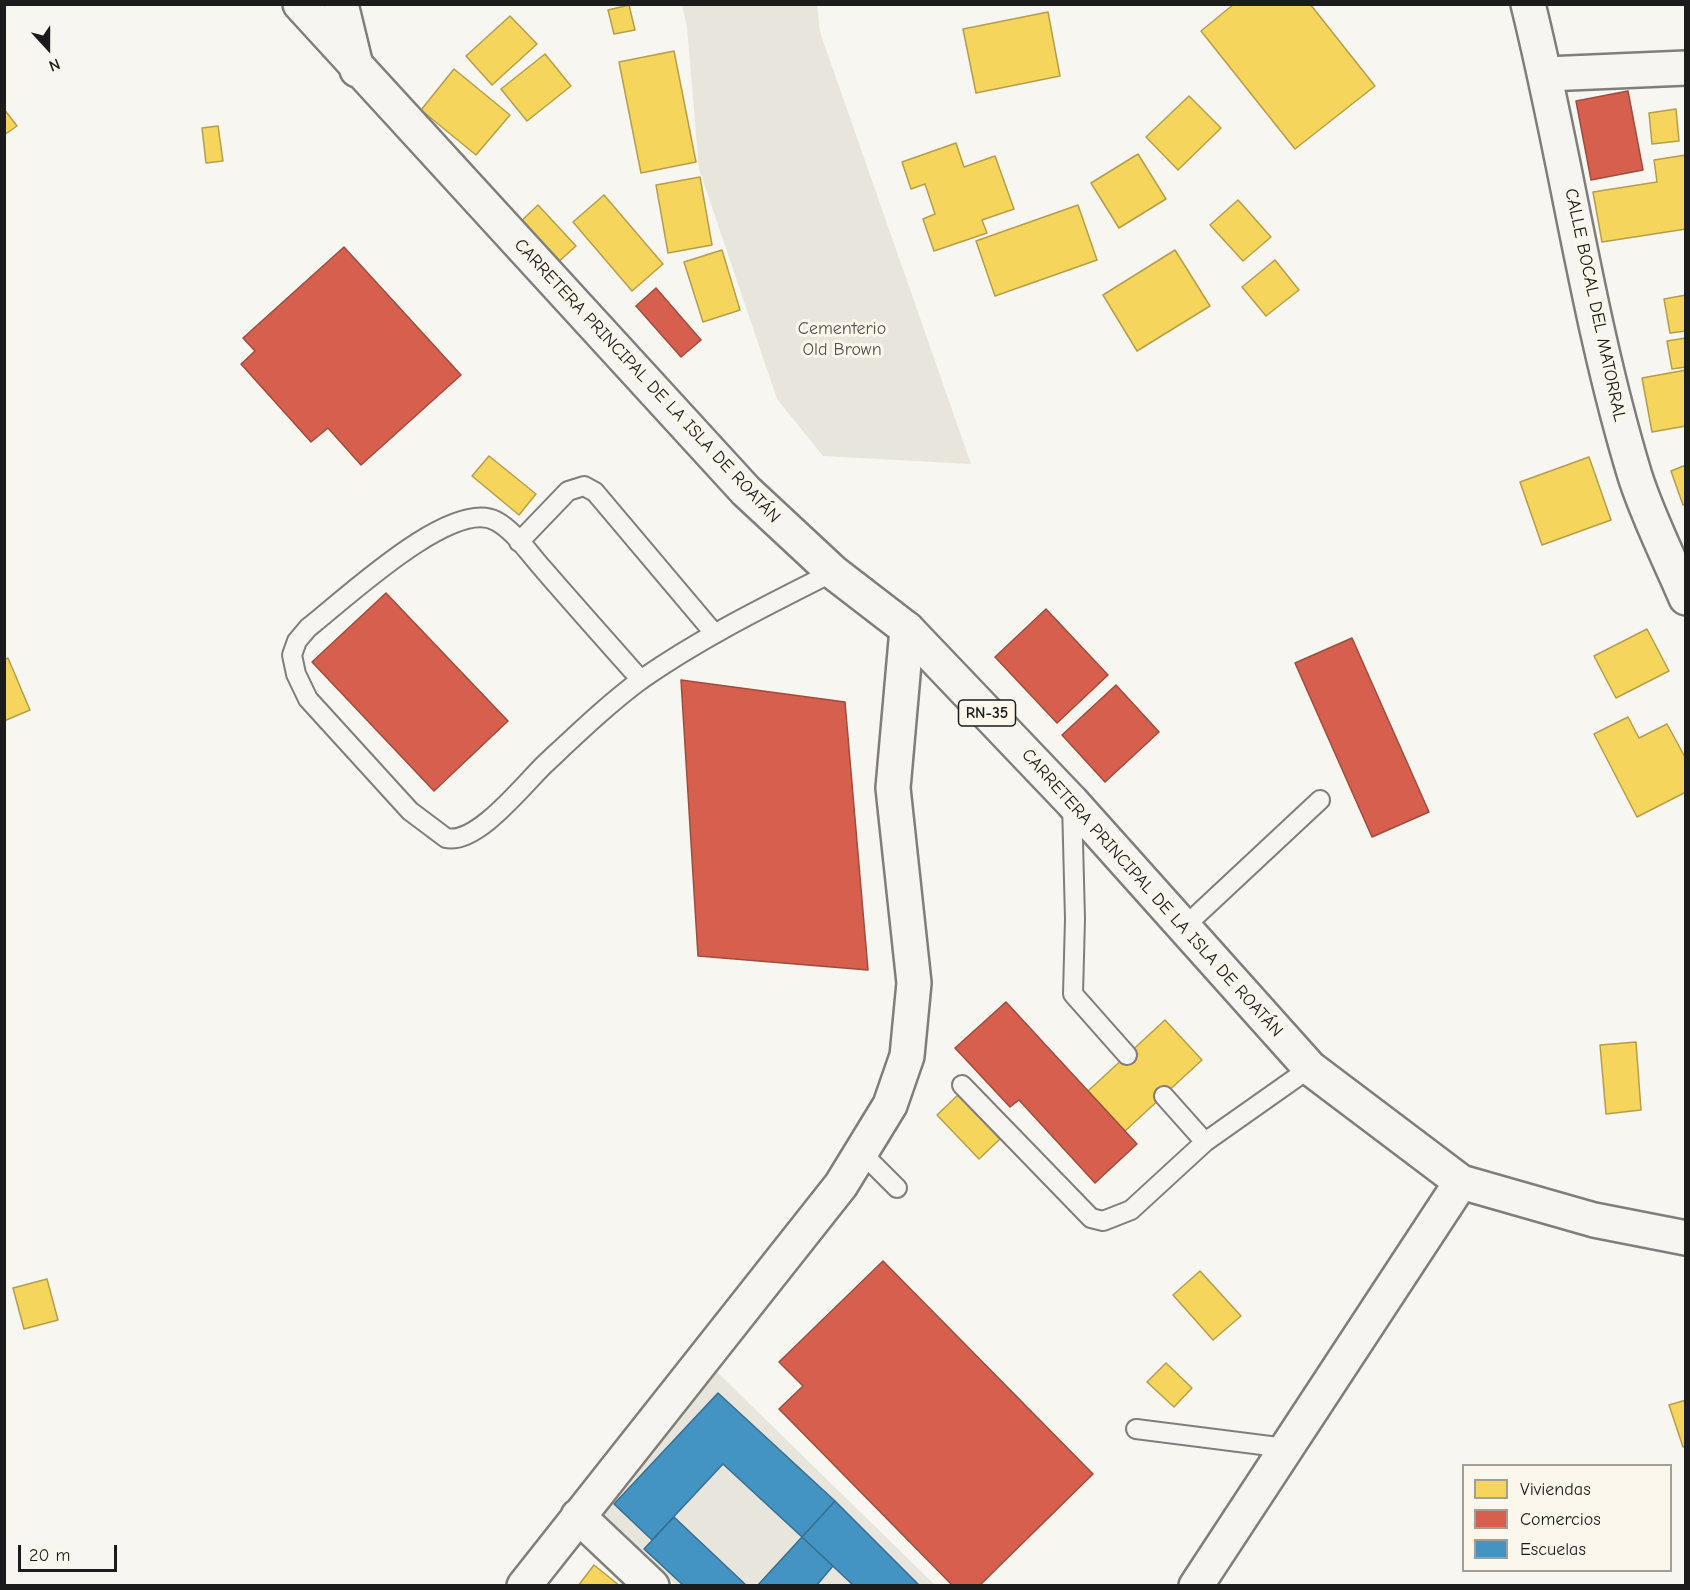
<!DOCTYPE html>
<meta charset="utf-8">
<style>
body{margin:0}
#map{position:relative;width:1690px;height:1590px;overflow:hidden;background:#f8f6f0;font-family:"Comic Neue",sans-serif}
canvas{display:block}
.frame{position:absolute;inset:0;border:6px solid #1c1c1c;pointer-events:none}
.legend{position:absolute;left:1462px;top:1464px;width:210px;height:108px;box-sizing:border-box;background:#fbf7ec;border:2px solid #a29f99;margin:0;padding:8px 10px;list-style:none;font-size:18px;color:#1c1c1c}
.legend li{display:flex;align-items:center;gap:12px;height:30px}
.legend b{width:30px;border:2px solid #a29f99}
.north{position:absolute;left:18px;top:18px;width:60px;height:60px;-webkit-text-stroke:4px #fbf7ec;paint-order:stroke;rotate:159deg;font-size:16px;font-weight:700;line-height:24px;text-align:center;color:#1c1c1c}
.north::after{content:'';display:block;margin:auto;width:21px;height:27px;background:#1c1c1c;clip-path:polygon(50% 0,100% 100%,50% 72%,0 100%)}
.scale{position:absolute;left:18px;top:1545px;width:99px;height:27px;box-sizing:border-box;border:3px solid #1c1c1c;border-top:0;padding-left:8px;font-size:18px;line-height:21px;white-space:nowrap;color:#1c1c1c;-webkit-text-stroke:4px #fbf7ec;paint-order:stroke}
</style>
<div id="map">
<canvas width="1690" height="1590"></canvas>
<div class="frame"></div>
<ul class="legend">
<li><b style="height:16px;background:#f6d55c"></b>Viviendas</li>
<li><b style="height:16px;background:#d6604d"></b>Comercios</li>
<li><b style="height:16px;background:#4393c3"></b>Escuelas</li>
</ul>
<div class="north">N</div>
<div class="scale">20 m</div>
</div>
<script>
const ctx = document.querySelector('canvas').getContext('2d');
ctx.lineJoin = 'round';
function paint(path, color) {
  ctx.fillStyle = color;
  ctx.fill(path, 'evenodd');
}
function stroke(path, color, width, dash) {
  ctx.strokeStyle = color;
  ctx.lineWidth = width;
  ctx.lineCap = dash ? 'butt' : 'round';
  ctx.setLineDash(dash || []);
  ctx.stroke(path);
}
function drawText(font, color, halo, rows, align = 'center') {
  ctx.font = font + ' "Comic Neue",sans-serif';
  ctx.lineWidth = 6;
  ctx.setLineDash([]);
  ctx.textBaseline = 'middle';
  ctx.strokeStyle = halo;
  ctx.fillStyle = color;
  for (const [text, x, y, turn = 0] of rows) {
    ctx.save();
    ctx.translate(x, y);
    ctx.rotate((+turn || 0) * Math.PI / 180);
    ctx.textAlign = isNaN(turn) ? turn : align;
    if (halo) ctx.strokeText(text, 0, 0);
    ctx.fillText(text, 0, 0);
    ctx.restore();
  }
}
paint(new Path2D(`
 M 682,5 L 817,5 L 820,32 L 971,464 L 823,456 L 777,399 L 699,169 L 687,27 Z
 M 715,1370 L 935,1585 L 676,1585 L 597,1516 Z`), '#e8e5dd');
const homes = new Path2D(`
 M 1234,4 L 1310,4 L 1375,86 L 1295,149 L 1201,31 Z
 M 629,5 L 635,30 L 614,34 L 608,10 Z
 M 1048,12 L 1060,76 L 976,93 L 963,29 Z
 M 510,16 L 537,44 L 492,85 L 466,56 Z
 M 674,51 L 696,162 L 641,173 L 619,62 Z
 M 545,54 L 571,86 L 527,121 L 501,89 Z
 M 454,69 L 510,115 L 476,155 L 421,110 Z
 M 1189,96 L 1221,128 L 1178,170 L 1146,137 Z
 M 4,109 L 17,126 L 4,135 Z
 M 1676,109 L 1679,141 L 1652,144 L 1649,113 Z
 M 218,126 L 223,161 L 206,163 L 202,128 Z
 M 956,143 L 964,167 L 995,156 L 1014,209 L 982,220 L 987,233 L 934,251 L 923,219 L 935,214 L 925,184 L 911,189 L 902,162 Z
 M 1138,154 L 1166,199 L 1119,228 L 1091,183 Z
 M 1686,155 L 1686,229 L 1602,242 L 1593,192 L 1657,182 L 1654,160 Z
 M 700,177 L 712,245 L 668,253 L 656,185 Z
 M 604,195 L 663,264 L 632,291 L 573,222 Z
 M 1238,200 L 1271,237 L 1243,261 L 1210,225 Z
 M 538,205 L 576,246 L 555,265 L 517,225 Z
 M 1078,205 L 1097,260 L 995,296 L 976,241 Z
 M 722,250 L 740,310 L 703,322 L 684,262 Z
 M 1175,250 L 1210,306 L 1137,351 L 1103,295 Z
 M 1275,260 L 1299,290 L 1266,316 L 1242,287 Z
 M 1686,295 L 1686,331 L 1670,333 L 1664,299 Z
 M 1686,338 L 1686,367 L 1672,369 L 1667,341 Z
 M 1686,370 L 1686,426 L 1652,432 L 1642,378 Z
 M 489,456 L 536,494 L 519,515 L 472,476 Z
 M 1589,457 L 1611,520 L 1542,545 L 1520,482 Z
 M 1686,465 L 1686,504 L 1683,505 L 1671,471 Z
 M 1647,629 L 1669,671 L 1616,698 L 1594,656 Z
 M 8,658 L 30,710 L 4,721 L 4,660 Z
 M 1628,717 L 1639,738 L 1667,724 L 1686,759 L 1686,792 L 1637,817 L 1594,734 Z
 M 1165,1020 L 1202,1060 L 1125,1131 L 1088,1091 Z
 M 1636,1042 L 1641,1110 L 1606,1114 L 1600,1045 Z
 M 958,1095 L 1000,1139 L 979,1159 L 937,1115 Z
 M 1200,1271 L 1241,1316 L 1213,1340 L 1173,1295 Z
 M 47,1279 L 58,1320 L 24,1329 L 13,1288 Z
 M 1166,1363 L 1192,1388 L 1174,1407 L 1147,1382 Z
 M 1686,1400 L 1686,1446 L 1683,1447 L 1669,1405 Z
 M 594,1565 L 620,1586 L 578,1586 Z`);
paint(homes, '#f6d55c');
stroke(homes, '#b59e49', 1.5);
const shops = new Path2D(`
 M 1628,91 L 1643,170 L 1591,180 L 1576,101 Z
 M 344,247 L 461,375 L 361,465 L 328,428 L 311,442 L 241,364 L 255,351 L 243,338 Z
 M 656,288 L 701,340 L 681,357 L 636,306 Z
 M 386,593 L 508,721 L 434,791 L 312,662 Z
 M 1046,609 L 1108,675 L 1057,723 L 995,657 Z
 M 1352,638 L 1429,812 L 1372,837 L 1295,663 Z
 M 681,680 L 845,702 L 868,970 L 698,956 Z
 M 1116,685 L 1159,732 L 1105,782 L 1062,735 Z
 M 1006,1002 L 1137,1144 L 1095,1183 L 1019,1100 L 1010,1107 L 955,1048 Z
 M 883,1261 L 1093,1474 L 979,1586 L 953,1586 L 779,1409 L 803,1386 L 779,1362 Z`);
paint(shops, '#d6604d');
stroke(shops, '#9e4c3e', 1.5);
const schools = new Path2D(`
 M 718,1393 L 835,1501 L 802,1537 L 723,1464 L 652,1540 L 614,1504 Z
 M 835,1501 L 920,1586 L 854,1586 L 802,1537 Z
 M 674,1517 L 747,1586 L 684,1586 L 644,1549 Z
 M 802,1537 L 833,1566 L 816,1586 L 757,1586 Z`);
paint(schools, '#4393c3');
stroke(schools, '#376f91', 1.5);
const lane = new Path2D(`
 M 519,542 L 568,491 L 584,486 L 595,492 L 714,633
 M 641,680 C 609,644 576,607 544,570 C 530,555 515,531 496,521 C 452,497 343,601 308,628 L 297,641 L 292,655 L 296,674 L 308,699 L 410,811 L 446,838 C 477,845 524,784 545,764 C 576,735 608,704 642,679 C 702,637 768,605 833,572
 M 1072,803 L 1075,919 L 1073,994 L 1127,1055
 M 1184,927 L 1320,800
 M 962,1085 L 1091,1218 L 1103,1221 L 1131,1210 L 1205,1142 L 1310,1068
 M 1164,1096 L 1205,1142
 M 861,1152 L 897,1188
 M 1136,1429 L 1286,1448`);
const street = new Path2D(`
 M 341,4 L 357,70
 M 1546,74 L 1686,68
 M 578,1516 L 652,1586
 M 524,1586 L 841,1185 L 890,1105 L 907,1056 L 914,983 L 893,788 L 907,629
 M 1196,1586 L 1461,1182`);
const primary = new Path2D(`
 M 300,4 L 746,491 L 833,572 L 907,629 L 1072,802 L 1310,1068 L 1461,1182 L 1594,1220 L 1686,1238
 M 1528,4 C 1567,161 1588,322 1635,476 C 1648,517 1669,558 1686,598`);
stroke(lane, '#7f7e7b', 22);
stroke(street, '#7f7e7b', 38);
stroke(primary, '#7f7e7b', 38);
stroke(lane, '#f6f5f1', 18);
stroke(street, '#f6f5f1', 33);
stroke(primary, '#f6f5f1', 33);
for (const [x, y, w] of [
 [987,713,57]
]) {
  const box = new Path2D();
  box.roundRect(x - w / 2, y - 13, w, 26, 4.5);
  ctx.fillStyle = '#fbf7ec';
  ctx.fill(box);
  stroke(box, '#1c1c1c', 1.5);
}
drawText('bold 16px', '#1c1c1c', null, [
 ["RN-35",987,713]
]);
drawText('18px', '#1c1c1c', '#fbf7ec', [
 ["CALLE BOCAL DEL MATORRAL",1595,305,78],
 ["CARRETERA PRINCIPAL DE LA ISLA DE ROATÁN",647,381,47],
 ["CARRETERA PRINCIPAL DE LA ISLA DE ROATÁN",1152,893,48]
]);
drawText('18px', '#555451', '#fbf7ec', [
 ["Cementerio",842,329],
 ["Old Brown",842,350]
]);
</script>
